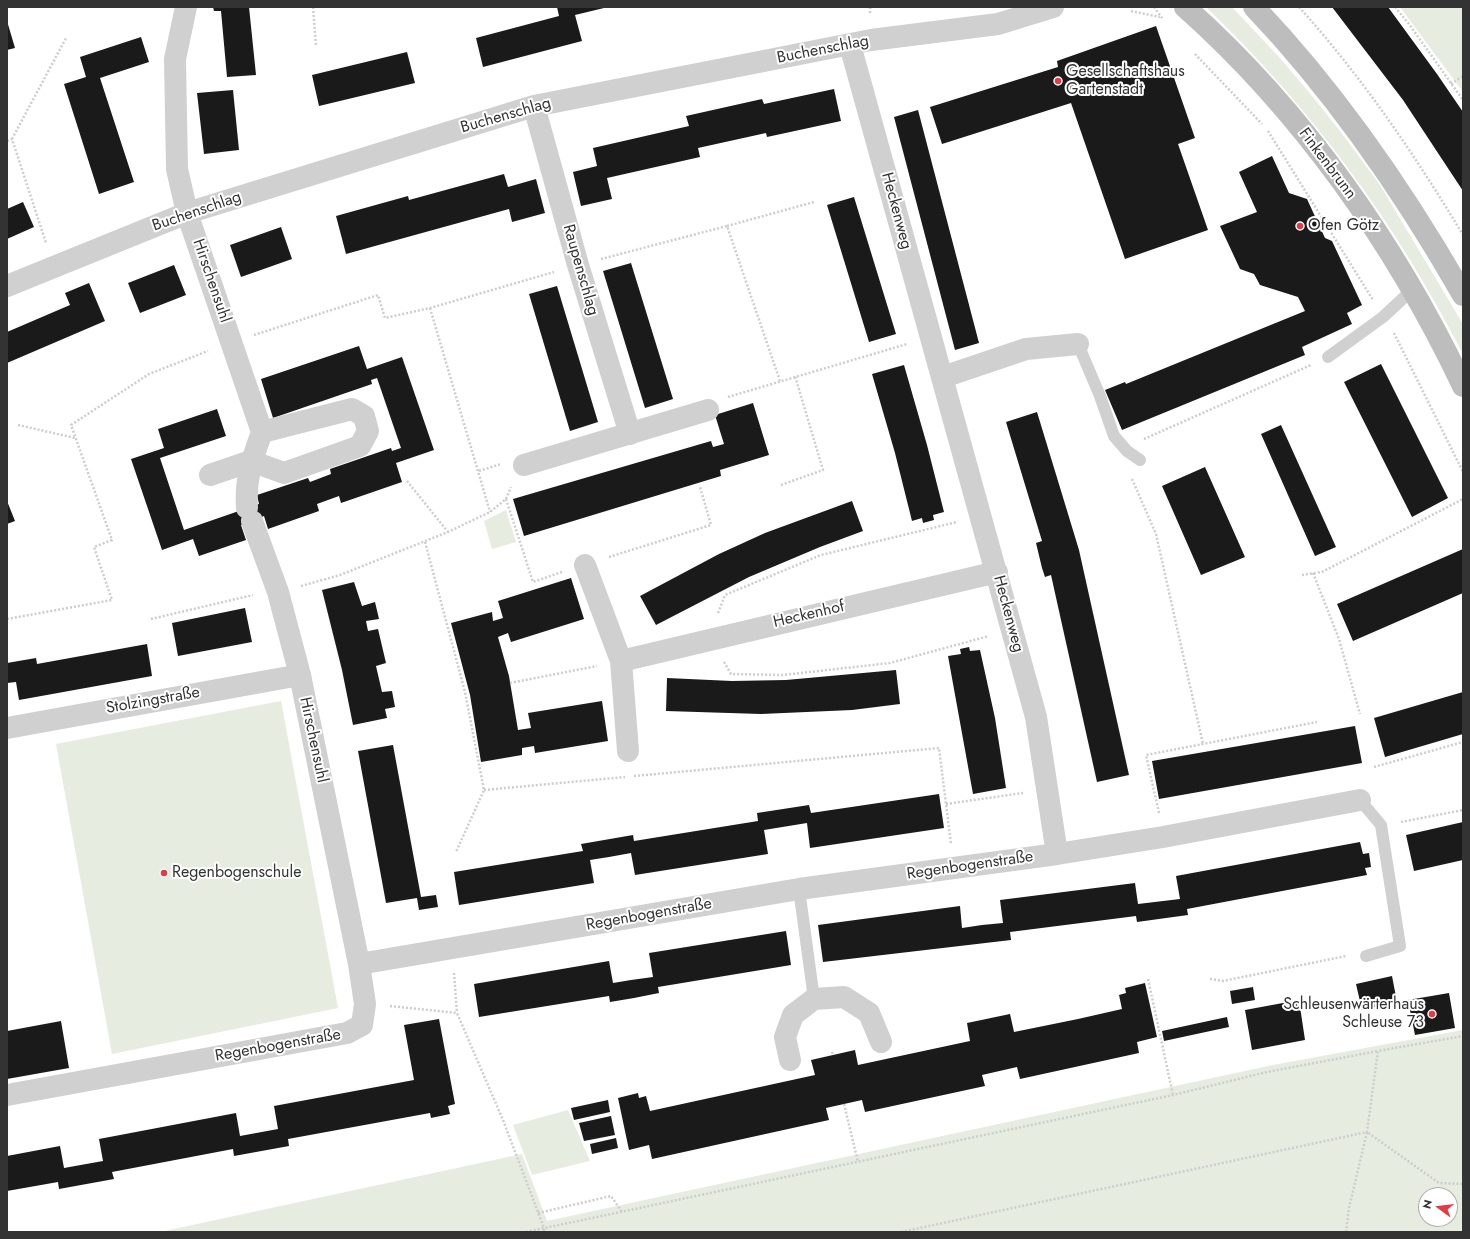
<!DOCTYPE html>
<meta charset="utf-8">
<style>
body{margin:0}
#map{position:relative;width:1470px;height:1239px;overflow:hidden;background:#fff;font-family:Jost,sans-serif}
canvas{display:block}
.frame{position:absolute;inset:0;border:8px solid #333;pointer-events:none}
.north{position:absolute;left:1418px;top:1187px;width:40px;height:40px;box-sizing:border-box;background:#fff;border:1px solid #adadad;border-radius:50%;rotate:285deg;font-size:11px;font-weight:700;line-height:16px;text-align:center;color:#333}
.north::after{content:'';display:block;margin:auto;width:14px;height:18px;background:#e63946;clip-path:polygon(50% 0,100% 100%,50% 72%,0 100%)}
</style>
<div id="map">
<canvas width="1470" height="1239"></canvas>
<div class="frame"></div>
<div class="north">N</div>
</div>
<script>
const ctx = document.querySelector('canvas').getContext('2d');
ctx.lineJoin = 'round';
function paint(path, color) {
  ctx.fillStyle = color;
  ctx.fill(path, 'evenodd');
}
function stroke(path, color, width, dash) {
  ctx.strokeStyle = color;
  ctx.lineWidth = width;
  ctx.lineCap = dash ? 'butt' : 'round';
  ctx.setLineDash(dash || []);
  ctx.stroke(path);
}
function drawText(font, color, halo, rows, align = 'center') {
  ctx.font = font + ' Jost,sans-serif';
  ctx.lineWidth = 4;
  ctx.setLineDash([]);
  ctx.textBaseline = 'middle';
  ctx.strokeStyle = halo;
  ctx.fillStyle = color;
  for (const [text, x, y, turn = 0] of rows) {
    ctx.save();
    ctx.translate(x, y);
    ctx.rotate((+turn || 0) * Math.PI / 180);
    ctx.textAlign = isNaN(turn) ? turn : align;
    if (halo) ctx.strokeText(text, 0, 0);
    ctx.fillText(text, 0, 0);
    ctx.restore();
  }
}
paint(new Path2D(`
 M 1206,7 L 1232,7 L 1279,57 L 1313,97 L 1343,135 L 1380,185 L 1463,324 L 1463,354 C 1395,222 1313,110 1206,7 Z
 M 1400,7 L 1463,7 L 1463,92 Z
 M 506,510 L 516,542 L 492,549 L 484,521 Z
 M 281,701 L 338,1008 L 112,1054 L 56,744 Z
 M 1463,1030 L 1463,1232 L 160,1232 L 522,1154 L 547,1221 L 1273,1065 ZM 1426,1195 L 1450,1195 L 1450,1219 L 1426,1219 Z
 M 568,1110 L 590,1161 L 532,1175 L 513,1125 Z`), '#e6ecdf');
paint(new Path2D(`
 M 213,7 L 249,7 L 256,75 L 227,77 L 221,11 L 214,11 Z
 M 557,7 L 604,8 L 575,15 L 582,41 L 483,67 L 476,38 L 559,16 Z
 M 1332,7 L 1388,7 L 1437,74 L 1463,112 L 1463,191 L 1403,100 Z
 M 7,21 L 15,48 L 7,50 Z
 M 1156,26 L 1195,138 L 1178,144 L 1208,230 L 1125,259 L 1071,103 L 942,144 L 930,107 L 1058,67 L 1057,61 Z
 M 141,37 L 149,62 L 100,78 L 134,182 L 99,194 L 64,84 L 86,77 L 80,57 Z
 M 407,52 L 415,83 L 319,106 L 312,75 Z
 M 834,89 L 841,121 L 767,137 L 766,133 L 698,148 L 700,157 L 607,178 L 612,199 L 581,206 L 573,172 L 597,166 L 593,148 L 689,126 L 686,116 L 762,99 L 764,104 Z
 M 233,90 L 239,150 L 204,154 L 197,93 Z
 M 918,110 L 979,343 L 955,350 L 894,117 Z
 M 1272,156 L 1289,193 L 1307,199 L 1325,238 L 1332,241 L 1362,305 L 1347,313 L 1352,324 L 1302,347 L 1305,355 L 1122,430 L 1105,390 L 1125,382 L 1126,384 L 1305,311 L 1298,297 L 1260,285 L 1254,274 L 1240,269 L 1220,226 L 1257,212 L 1239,172 Z
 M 504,174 L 508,187 L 536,179 L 545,213 L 512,222 L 509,209 L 346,254 L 336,216 L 408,196 L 409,200 Z
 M 854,197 L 896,334 L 869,342 L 827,205 Z
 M 23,202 L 34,227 L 7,239 L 7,209 Z
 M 281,227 L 292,259 L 241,277 L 230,245 Z
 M 631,263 L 673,399 L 645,408 L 603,271 Z
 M 174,265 L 186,295 L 140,313 L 128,283 Z
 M 89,283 L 105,321 L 7,363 L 7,332 L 70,305 L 65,293 Z
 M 557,286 L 598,422 L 570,431 L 529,294 Z
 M 359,346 L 367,369 L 402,357 L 434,450 L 396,463 L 402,482 L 341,503 L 339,496 L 317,504 L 319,511 L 268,529 L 264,516 L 241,525 L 246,540 L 199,556 L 193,539 L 162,550 L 131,459 L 164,448 L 158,429 L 217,409 L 226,436 L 160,458 L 184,530 L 259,504 L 257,495 L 308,478 L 310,482 L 331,474 L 330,469 L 391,448 L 392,451 L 401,448 L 377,378 L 371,380 L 372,384 L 273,418 L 261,379 Z
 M 1381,364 L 1448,498 L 1412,517 L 1344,382 Z
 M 904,365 L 927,445 L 944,512 L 933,515 L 934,520 L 923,523 L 922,518 L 912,521 L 895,453 L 872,374 Z
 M 753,403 L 769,455 L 720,470 L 721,476 L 524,536 L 513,499 L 711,441 L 713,447 L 724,444 L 715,415 Z
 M 1037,412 L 1079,550 L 1129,775 L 1097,782 L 1051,575 L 1045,577 L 1042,568 L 1036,543 L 1042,541 L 1006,422 Z
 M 1281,425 L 1336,547 L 1315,556 L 1261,434 Z
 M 1205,467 L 1245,557 L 1201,575 L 1162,486 Z
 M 7,501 L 15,521 L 7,524 Z
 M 852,501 L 863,531 L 820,547 L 749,577 L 656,625 L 640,596 L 719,554 L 765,533 Z
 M 1463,549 L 1463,593 L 1353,641 L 1337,604 Z
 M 571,578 L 584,619 L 511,642 L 508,633 L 498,637 L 509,676 L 518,730 L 531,728 L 528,713 L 602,701 L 608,741 L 535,753 L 534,746 L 522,748 L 522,755 L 481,762 L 470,695 L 451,623 L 492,612 L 493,621 L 503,618 L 498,601 Z
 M 354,582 L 362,606 L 375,602 L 379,619 L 366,621 L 368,631 L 378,629 L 386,663 L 376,666 L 382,692 L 392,691 L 395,707 L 385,709 L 387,718 L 353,725 L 342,670 L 322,590 Z
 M 245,608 L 252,642 L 178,656 L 172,623 Z
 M 147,644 L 152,676 L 19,700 L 16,682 L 7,683 L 7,663 L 36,658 L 37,664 Z
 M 969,647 L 970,651 L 980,650 L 995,718 L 1006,788 L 973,794 L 948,656 L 961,654 L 960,649 Z
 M 896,670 L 900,704 L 852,710 L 761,714 L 666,711 L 667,678 L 732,681 L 786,680 Z
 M 1463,692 L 1463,734 L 1385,757 L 1374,718 Z
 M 1355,726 L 1362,763 L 1159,799 L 1152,761 Z
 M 393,745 L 421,897 L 436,895 L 438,907 L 419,910 L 417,898 L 386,903 L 358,751 Z
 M 939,794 L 944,828 L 810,848 L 807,823 L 764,830 L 768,854 L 635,875 L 631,853 L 609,857 L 590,860 L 594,883 L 459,905 L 454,872 L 583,851 L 581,844 L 633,835 L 634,841 L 758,821 L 757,813 L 809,805 L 811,813 Z
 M 1463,822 L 1463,860 L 1414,871 L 1406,835 Z
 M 1360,842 L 1363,854 L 1369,853 L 1371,867 L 1365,868 L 1367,875 L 1187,909 L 1188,915 L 1137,922 L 1136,916 L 1010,932 L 1011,940 L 823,962 L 818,925 L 960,906 L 962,928 L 982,925 L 1003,923 L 1000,900 L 1135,883 L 1138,904 L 1180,899 L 1176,876 Z
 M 786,931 L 791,965 L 658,987 L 659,993 L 634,998 L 610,1002 L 609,996 L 479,1017 L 474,984 L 609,961 L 613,983 L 631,980 L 653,977 L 649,953 Z
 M 1392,976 L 1397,1002 L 1362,1010 L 1356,984 Z
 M 1145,983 L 1157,1037 L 1137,1042 L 1139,1053 L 1020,1079 L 1017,1067 L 982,1075 L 985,1086 L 865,1112 L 862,1100 L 826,1108 L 829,1120 L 652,1159 L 649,1145 L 629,1150 L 618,1098 L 638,1093 L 639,1098 L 646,1096 L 650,1111 L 815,1075 L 811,1060 L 855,1050 L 858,1065 L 970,1041 L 967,1023 L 1010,1014 L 1014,1032 L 1078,1019 L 1122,1009 L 1119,995 L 1126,993 L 1125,988 Z
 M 1253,987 L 1255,1000 L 1232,1004 L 1230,991 Z
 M 1449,993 L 1455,1028 L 1415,1035 L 1408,1000 Z
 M 1299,1000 L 1305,1040 L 1252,1050 L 1245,1010 Z
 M 1227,1017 L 1229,1027 L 1164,1041 L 1162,1031 Z
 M 439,1019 L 455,1104 L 448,1106 L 450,1114 L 431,1118 L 430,1113 L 288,1139 L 289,1146 L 234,1156 L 233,1149 L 112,1172 L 114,1179 L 59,1189 L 58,1182 L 7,1191 L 7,1156 L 60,1146 L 64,1168 L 103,1161 L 99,1139 L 236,1113 L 240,1136 L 278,1129 L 274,1106 L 414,1080 L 404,1025 Z
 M 61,1021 L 69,1068 L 7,1079 L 7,1031 Z
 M 608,1100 L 610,1112 L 574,1120 L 571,1108 Z
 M 611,1116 L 615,1135 L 584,1141 L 579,1123 Z
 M 616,1138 L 618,1148 L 592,1154 L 590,1144 Z`), '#1a1a1a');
stroke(new Path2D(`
 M 313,7 L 316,46
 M 870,7 L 870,14
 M 1154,7 L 1162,18
 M 1299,7 C 1362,77 1415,155 1463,235
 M 1395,7 L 1409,24 L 1463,100
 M 1131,11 L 1160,17
 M 1195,54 L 1262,124
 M 1451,84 L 1463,76
 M 1268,131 L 1373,300
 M 12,139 L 66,38
 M 7,141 L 12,139 L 46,243
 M 727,226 L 814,202
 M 601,259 L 727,226 L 780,381
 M 430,308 L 490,512
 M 1394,333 L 1463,472
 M 254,335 L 378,295 L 385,318 L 430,308 L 554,272
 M 728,397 L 907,344
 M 18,425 L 75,438
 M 1144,439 L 1311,365
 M 479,471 L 501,464
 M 1132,479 L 1156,534 L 1203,744
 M 407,481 L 448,532
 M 781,485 L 823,470 L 795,376
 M 506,499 L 533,582 L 562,572
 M 425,542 L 465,692 L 484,790 L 456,852
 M 609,557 L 711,525 L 700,487
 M 1313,573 L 1339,639 L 1360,714
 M 1302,575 L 1322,572 L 1463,499
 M 301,586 L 340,575 L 448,532 L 490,512 L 506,499 L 511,487
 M 718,613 L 725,595 L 821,555 L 957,522
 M 7,619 L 112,600 L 94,547 L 112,540 L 71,425 L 149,374 L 208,351
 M 151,619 L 253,595
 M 724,662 L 731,674 L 783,675 L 890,663 L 989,636
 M 510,683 L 597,666
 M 1374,767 L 1463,742
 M 634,776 L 939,748 L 951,844
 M 484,790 L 625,777
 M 946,804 L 1023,793
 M 1159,813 L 1146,755 L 1317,722
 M 1401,822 L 1463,810
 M 454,973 L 457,1013
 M 1148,979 L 1173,1095
 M 1210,979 L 1223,981 L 1346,956
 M 390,1006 L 457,1013 L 503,1120 L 544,1228 L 544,1232
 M 832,1052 L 833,1055
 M 844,1104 L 858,1162
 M 538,1213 L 611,1196 L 622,1212
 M 526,1232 L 1173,1095 L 1267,1072 L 1378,1051
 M 901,1232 L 1367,1132 L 1378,1051 L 1463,1036
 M 1346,1232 L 1349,1208 L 1367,1132 L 1439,1183 L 1463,1184`), '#cdcdcd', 2.5, [2, 2]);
stroke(new Path2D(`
 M 1078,344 L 1100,396 L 1114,436 L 1127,451 L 1140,460
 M 1328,357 L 1383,317 L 1412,290
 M 1360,800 L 1381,825 L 1400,946 L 1366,956
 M 799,889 L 814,999`), '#d0d0d0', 12);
stroke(new Path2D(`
 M 186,7 L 175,59 L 177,169 L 187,213 L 262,432 C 252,459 245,479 247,508
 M 850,45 L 1036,717 L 1057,854
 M 534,106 L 578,265 L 630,434
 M 7,286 L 187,213 L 534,106 L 871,40 L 998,24 L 1053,7
 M 943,377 L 1026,349 L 1078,344
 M 524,465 L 708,410
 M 210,475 L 251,461 L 284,473 L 360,446 L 368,431 L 364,416 L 352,409 L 262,432
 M 252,521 L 278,592 L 300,675 L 359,964
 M 585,565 L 621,661 L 628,751
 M 621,661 L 997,572
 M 7,728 L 300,675
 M 790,1060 L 785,1037 L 793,1015 L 814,999 L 844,997 L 869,1013 L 881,1042
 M 7,1095 L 347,1033 L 362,1025 L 365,1004 L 359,964 L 799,889 L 1057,854 L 1163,837 L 1360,800`), '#d0d0d0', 22);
stroke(new Path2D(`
 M 1185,7 C 1302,111 1396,245 1463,386
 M 1254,7 C 1336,93 1404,192 1463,295`), '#bdbdbd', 22);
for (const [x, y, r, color] of [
 [1058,81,4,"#e63946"],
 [1300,226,4,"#e63946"],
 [164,873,4,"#e63946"],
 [1432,1014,4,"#e63946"]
]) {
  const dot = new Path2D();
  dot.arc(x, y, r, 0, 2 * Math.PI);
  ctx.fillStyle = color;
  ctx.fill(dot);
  stroke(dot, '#fff', 1.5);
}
drawText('16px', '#333', '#fff', [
 ["Buchenschlag",823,50,-11],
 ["Buchenschlag",506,116,-16],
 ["Finkenbrunn",1327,164,53],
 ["Heckenweg",896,211,75],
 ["Buchenschlag",197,212,-19],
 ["Raupenschlag",580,270,74],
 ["Hirschensuhl",211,281,71],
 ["Heckenweg",1008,614,75],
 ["Heckenhof",809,615,-13],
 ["Stolzingstraße",153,701,-10],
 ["Hirschensuhl",313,740,78],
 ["Regenbogenstraße",970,866,-8],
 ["Regenbogenstraße",649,915,-10],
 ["Regenbogenstraße",278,1046,-10]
]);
drawText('16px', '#333', '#fff', [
 ["Gesellschaftshaus",1066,72],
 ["Gartenstadt",1066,90],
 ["Ofen Götz",1308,226],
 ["Regenbogenschule",172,873],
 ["Schleusenwärterhaus",1424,1005,"right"],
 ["Schleuse 73",1424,1023,"right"]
], 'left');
</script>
